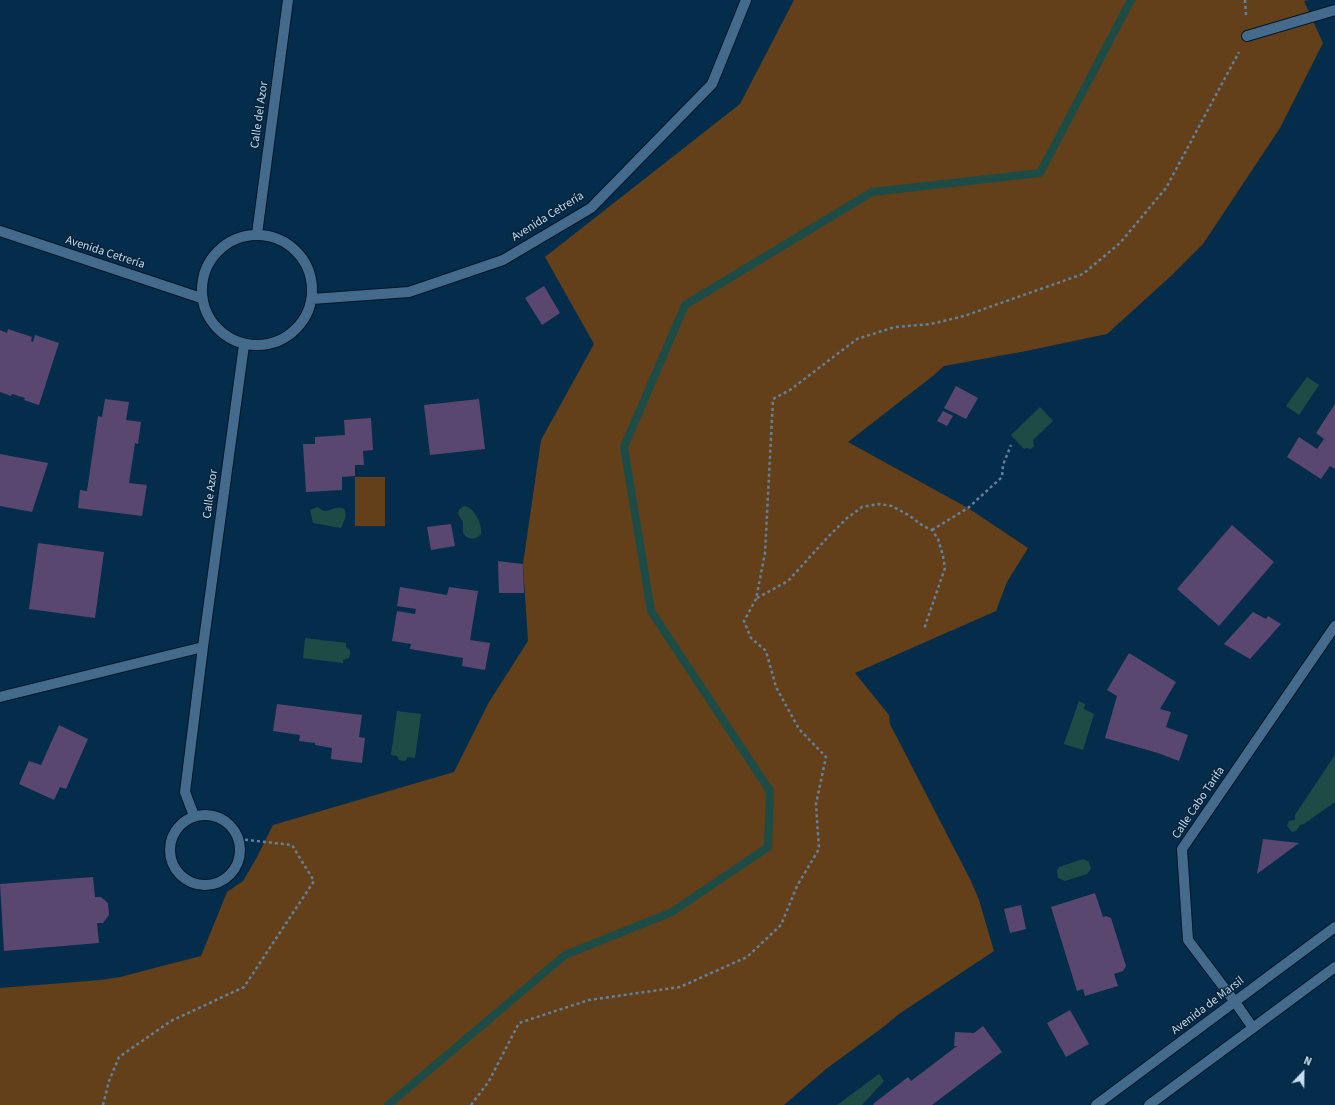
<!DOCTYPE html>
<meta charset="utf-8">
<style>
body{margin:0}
#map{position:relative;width:1335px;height:1105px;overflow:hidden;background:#042d4b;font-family:"Source Sans 3",sans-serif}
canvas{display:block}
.north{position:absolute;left:1283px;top:1053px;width:40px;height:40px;-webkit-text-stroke:3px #06233a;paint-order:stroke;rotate:22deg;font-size:11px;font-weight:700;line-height:16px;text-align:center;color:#c8ddf0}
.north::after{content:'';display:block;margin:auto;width:14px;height:18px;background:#c8ddf0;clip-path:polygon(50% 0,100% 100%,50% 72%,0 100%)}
</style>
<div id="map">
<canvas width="1335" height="1105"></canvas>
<div class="north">N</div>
</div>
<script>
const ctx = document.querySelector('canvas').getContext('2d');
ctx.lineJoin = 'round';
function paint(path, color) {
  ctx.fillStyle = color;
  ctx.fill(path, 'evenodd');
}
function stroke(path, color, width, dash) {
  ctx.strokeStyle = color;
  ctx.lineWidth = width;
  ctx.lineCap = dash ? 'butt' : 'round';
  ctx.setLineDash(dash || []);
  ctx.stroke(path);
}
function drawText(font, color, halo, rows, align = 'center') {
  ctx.font = font + ' "Source Sans 3",sans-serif';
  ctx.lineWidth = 3;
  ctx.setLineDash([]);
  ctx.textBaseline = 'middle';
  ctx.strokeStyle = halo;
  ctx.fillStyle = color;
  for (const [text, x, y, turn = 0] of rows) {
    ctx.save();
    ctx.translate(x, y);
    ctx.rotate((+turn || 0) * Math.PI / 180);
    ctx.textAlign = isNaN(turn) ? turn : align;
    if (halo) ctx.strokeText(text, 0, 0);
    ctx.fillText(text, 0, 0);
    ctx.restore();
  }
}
paint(new Path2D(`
 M 794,0 L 1308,0 L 1304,1 L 1323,43 L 1280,128 L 1203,244 L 1171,276 L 1107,334 L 1026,351 L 944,366 L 934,375 L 848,442 L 968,508 L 1028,548 L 1007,582 L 996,611 L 855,673 L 889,715 L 890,724 L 971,881 L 979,900 L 994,951 L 899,1014 L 882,1028 L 826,1069 L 784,1105 L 0,1105 L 0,988 L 100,980 L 120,977 L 201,956 L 227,892 L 243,881 L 256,859 L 273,825 L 454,772 L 489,702 L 528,641 L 523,564 L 541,440 L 594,344 L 545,257 L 740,104 Z
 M 355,477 L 385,477 L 385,526 L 355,526 Z`), '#634019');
paint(new Path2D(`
 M 1307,377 L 1319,385 L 1299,415 L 1286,406 Z
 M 1040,407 L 1053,421 L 1033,440 L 1034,446 L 1031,449 L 1026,448 L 1024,449 L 1011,435 Z
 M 464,506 C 474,507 483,525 481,534 C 475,541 468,540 463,533 L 463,522 L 458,514 L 459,510 Z
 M 318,507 L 323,511 C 328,511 331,509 336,508 C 351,505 345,521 341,528 L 313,523 L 310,510 Z
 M 305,638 L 346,643 L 346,647 C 351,650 351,653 349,658 L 343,660 L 343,663 L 303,658 Z
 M 1079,701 L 1085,704 L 1084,709 L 1094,714 L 1083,750 L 1064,744 Z
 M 397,711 L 421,714 L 415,758 L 408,757 L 405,761 L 399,760 L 397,756 L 391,755 Z
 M 1335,755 L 1335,802 L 1304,824 L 1300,825 L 1296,831 L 1292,832 L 1287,826 L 1289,821 L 1295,820 L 1295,815 Z
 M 1083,859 L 1089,862 L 1091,869 L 1087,874 L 1065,881 L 1058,878 L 1057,871 L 1059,867 Z
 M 879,1074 L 884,1081 L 862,1105 L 837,1105 Z`), '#1d4c47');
stroke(new Path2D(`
 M 388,1105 L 565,955 L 672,912 L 768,847 L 770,791 L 651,611 L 624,447 L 685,305 L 872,192 L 1040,173 L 1131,0`), '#1d4c47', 8);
paint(new Path2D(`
 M 544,286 L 560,313 L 542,325 L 525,298 Z
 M 8,329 L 32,337 L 31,341 L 33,342 L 35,335 L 59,343 L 39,405 L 24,400 L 25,398 L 12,394 L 11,396 L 0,392 L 0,330 L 7,333 Z
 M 956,386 L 978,398 L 966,419 L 944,408 Z
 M 105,399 L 129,402 L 126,420 L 141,422 L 138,444 L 135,443 L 129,483 L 147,485 L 142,516 L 78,508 L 80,490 L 87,491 L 98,416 L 102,417 Z
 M 479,399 L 485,449 L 430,455 L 424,405 Z
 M 1335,404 L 1335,469 L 1330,466 L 1321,479 L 1287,457 L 1299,437 L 1317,449 L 1324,439 L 1316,433 Z
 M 943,411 L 953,416 L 947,426 L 937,421 Z
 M 371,418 L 373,450 L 363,451 L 364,465 L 355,465 L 355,476 L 342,477 L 342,490 L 306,492 L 303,444 L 315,444 L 315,437 L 345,435 L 344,420 Z
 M 0,454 L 48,463 L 32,512 L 0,506 Z
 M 451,524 L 455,546 L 431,550 L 427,527 Z
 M 1232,525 L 1274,562 L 1219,626 L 1177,589 Z
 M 38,543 L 104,552 L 95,618 L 29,609 Z
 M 498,561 L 523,564 L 524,593 L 499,593 Z
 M 400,587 L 447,595 L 449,587 L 478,591 L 470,640 L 490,643 L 485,670 L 462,666 L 463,658 L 410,649 L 411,644 L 392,641 L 397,611 L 415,614 L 416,609 L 397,606 Z
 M 1253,612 L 1266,619 L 1268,616 L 1281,624 L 1250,659 L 1224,644 Z
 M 1129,653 L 1176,682 L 1160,709 L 1171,712 L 1166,727 L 1188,735 L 1179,761 L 1158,753 L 1105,738 L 1117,696 L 1107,690 Z
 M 277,704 L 362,715 L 359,737 L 365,738 L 362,763 L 331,759 L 332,748 L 315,745 L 315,743 L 299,741 L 300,735 L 273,731 Z
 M 59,725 L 88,739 L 66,789 L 60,787 L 54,800 L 19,784 L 29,761 L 41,765 Z
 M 1263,839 L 1299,843 L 1257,874 Z
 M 93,877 L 95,897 L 101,897 L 108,903 L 109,915 L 103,923 L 97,923 L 99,943 L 4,951 L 0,884 Z
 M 1095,893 L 1103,917 L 1106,916 L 1111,918 L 1126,966 L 1123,971 L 1114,974 L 1118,986 L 1085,996 L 1083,989 L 1077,991 L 1051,907 Z
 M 1021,905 L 1026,929 L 1010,933 L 1004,909 Z
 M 1070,1010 L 1089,1044 L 1066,1057 L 1047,1023 Z
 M 983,1026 L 1002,1052 L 932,1105 L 874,1105 L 873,1104 L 908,1077 L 911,1081 L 957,1046 L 954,1046 L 955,1032 L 974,1033 Z`), '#5a476f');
const minor = new Path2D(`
 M 1247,36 L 1335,10
 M 0,231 L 201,298
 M 257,234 L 288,0
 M202 290a55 55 0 1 1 110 0a55 55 0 1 1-110 0Z
 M 312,299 L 409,292 L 503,260 L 591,208 L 712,84 L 746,0
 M 0,697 L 203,647
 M170 850a35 35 0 1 1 70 0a35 35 0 1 1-70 0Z
 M 194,816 L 185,792 L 203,647 L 244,345
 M 1253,1028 L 1235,1002 L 1188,940 L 1182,849 L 1335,626`);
const tertiary = new Path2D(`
 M 1096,1105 L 1335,927
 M 1149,1105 L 1335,967`);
stroke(minor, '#00152a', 12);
stroke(tertiary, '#00152a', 12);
stroke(new Path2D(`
 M 1245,0 L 1246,15
 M 932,530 L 968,508 L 1002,477 L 1003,465 L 1011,445
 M 757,598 L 788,581 L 828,537 L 846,519 L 862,507 L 879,504 L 892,506 L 910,516 L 923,526 L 932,530 L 938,539 L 943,556 L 945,568 L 924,629
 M 103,1105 L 109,1081 L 119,1057 L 171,1021 L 244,987 L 314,881 L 292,845 L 239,839
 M 471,1105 L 489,1081 L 519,1023 L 589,1000 L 680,987 L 747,957 L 781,925 L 797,886 L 819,849 L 816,804 L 826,757 L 799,729 L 776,687 L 766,651 L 751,638 L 744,621 L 756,599 L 765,553 L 773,399 L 790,390 L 857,339 L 895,327 L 931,324 L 964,316 L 1083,274 L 1120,243 L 1166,188 L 1239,52`), '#62819a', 2.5, [3, 3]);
stroke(minor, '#446b8c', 10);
stroke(tertiary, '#446b8c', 10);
drawText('12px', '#c8ddf0', '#06233a', [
 ["Calle del Azor",260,115,-82],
 ["Avenida Cetrería",548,217,-32],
 ["Avenida Cetrería",105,253,18],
 ["Calle Azor",211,494,-82],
 ["Calle Cabo Tarifa",1199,803,-56],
 ["Avenida de Marsil",1208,1006,-37]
]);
</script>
